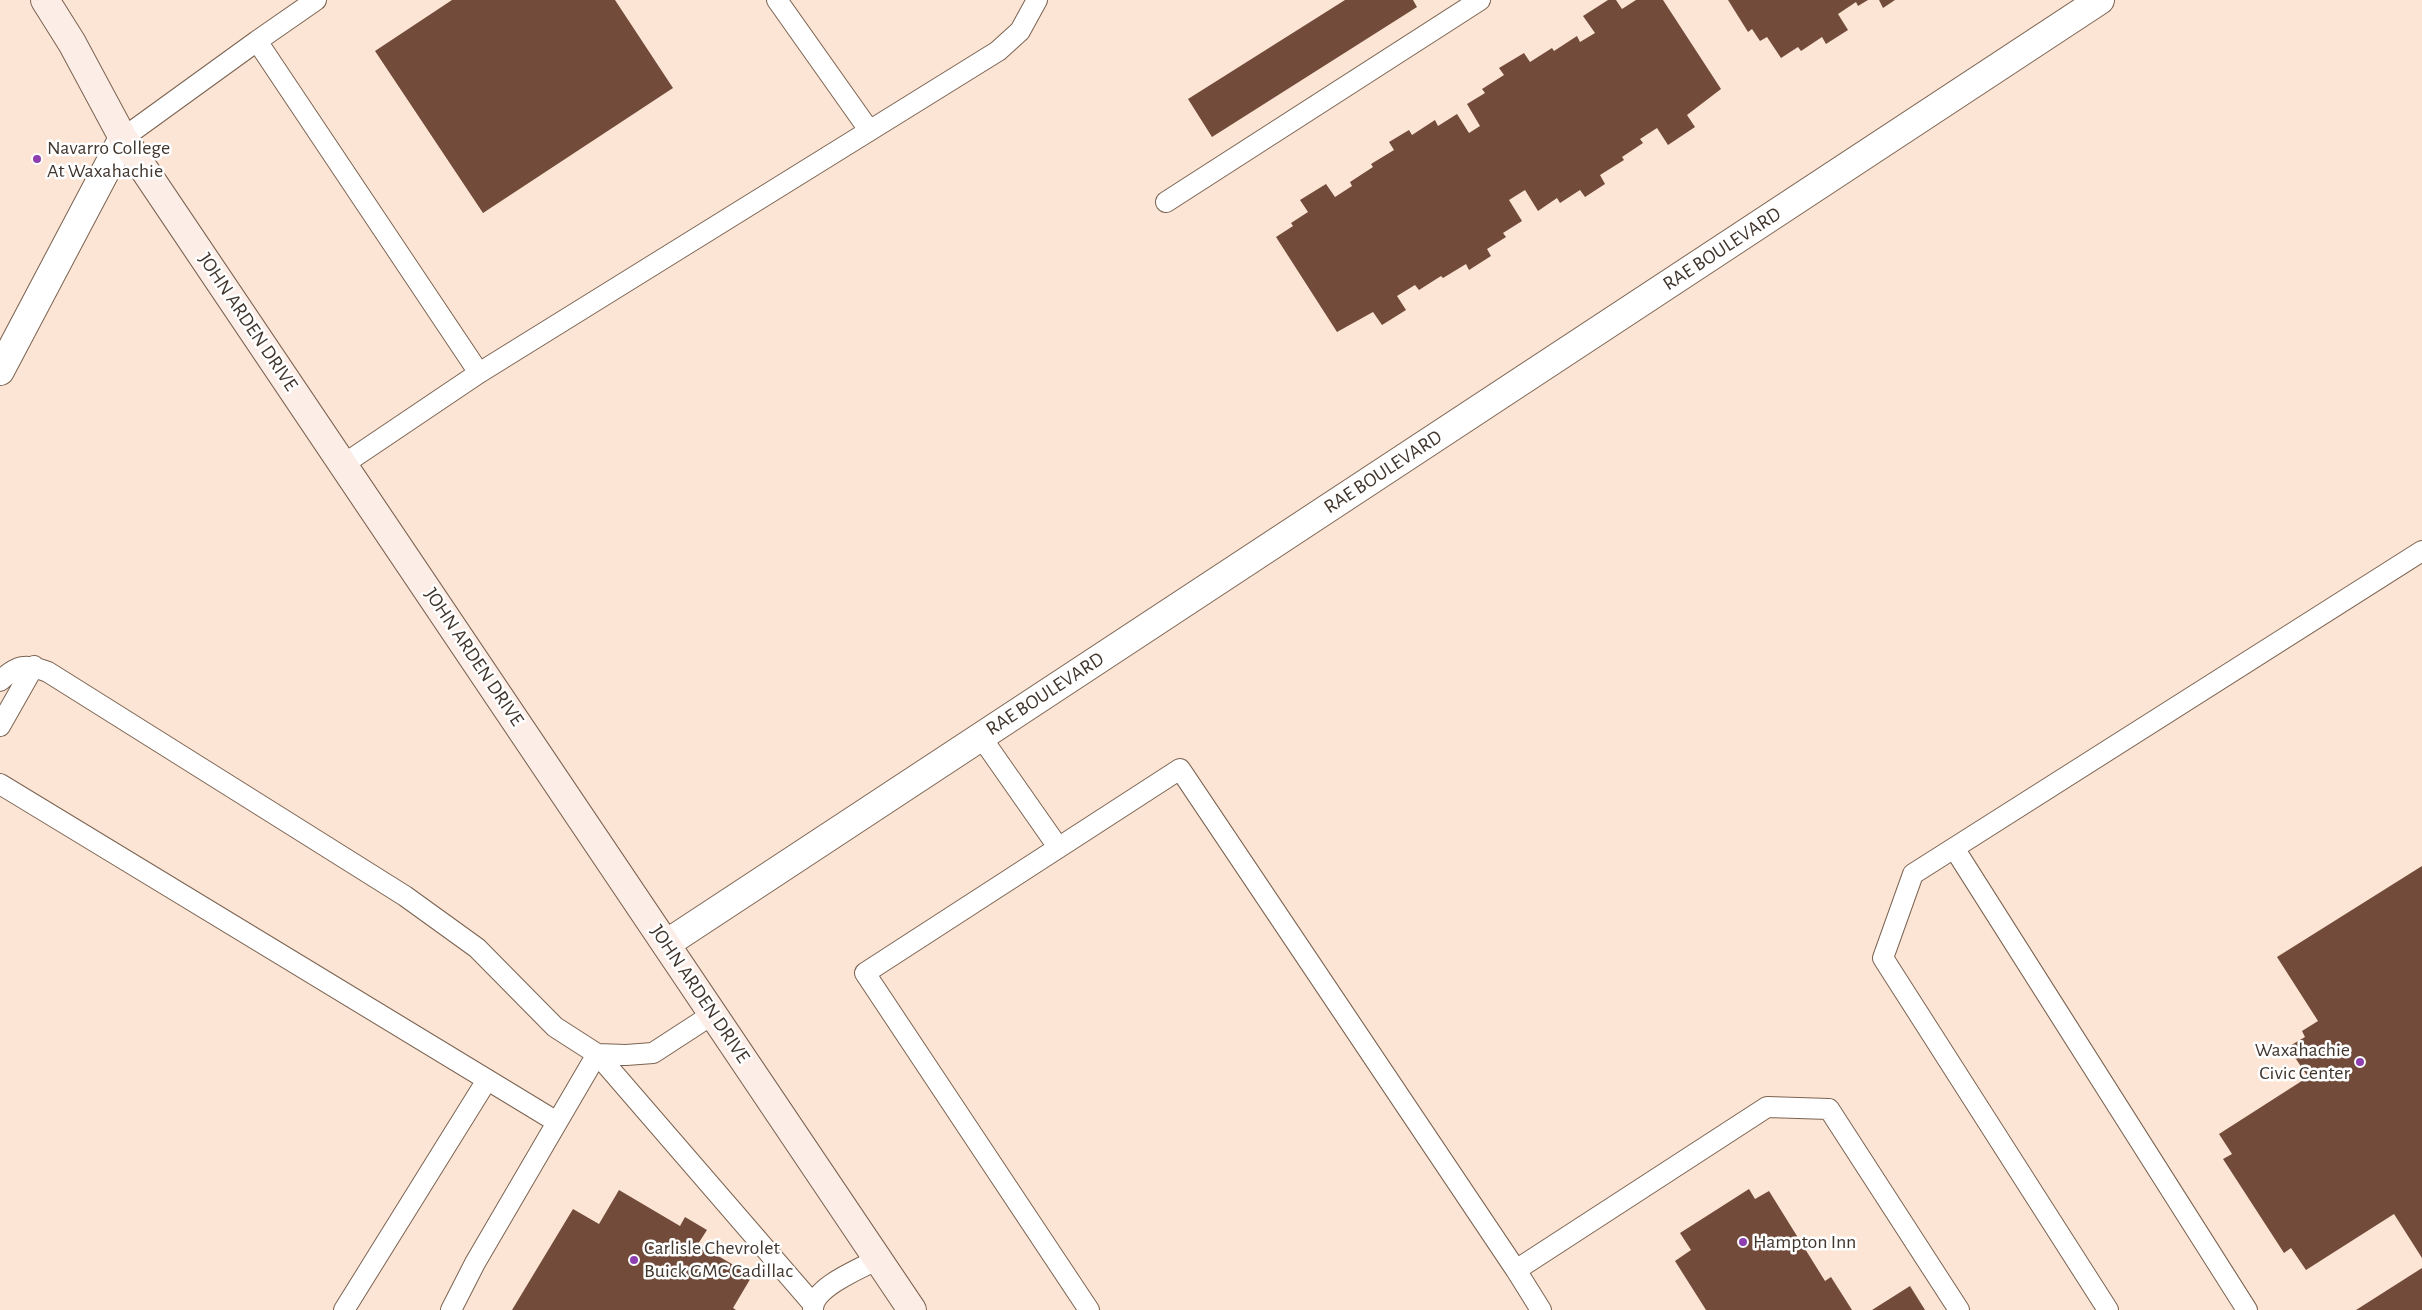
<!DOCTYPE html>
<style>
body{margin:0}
canvas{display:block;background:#fce5d5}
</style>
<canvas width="2422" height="1310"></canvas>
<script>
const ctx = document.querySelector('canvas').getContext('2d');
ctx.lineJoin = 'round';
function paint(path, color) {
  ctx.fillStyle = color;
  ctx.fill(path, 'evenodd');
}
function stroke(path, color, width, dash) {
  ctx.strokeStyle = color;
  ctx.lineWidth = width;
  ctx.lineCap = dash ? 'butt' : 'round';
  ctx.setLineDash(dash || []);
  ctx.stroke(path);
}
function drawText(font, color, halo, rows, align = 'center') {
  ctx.font = font + ' "Alegreya Sans",sans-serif';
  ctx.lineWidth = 5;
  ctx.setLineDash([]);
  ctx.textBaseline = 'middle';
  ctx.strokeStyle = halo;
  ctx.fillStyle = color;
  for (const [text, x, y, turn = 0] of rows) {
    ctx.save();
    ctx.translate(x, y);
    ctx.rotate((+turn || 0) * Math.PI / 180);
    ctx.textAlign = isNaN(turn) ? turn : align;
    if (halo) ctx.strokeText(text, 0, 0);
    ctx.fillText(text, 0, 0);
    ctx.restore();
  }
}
paint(new Path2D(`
 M 452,0 L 615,0 L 673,88 L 483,213 L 375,51 Z
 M 1345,0 L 1413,0 L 1417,7 L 1212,137 L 1188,99 Z
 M 1608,0 L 1616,0 L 1622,9 L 1636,0 L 1663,0 L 1721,89 L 1687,115 L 1695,127 L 1668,145 L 1657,128 L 1640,139 L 1643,143 L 1622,157 L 1624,160 L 1600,175 L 1605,184 L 1585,197 L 1580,190 L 1560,203 L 1557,198 L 1538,211 L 1525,190 L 1509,200 L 1522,221 L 1503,233 L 1506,237 L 1487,249 L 1491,256 L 1469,270 L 1466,264 L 1443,278 L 1441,276 L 1419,290 L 1415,285 L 1397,296 L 1406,310 L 1382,325 L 1373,312 L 1337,332 L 1276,237 L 1293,226 L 1291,223 L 1308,212 L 1300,200 L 1326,184 L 1335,197 L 1352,186 L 1350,182 L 1373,167 L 1371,164 L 1394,150 L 1389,142 L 1409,130 L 1412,135 L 1435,120 L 1438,126 L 1457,114 L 1469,133 L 1480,126 L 1467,104 L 1485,93 L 1482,89 L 1504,75 L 1499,68 L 1524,53 L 1530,62 L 1552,48 L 1554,51 L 1577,36 L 1580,42 L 1595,33 L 1583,16 Z
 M 1728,0 L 1868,0 L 1858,6 L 1856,2 L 1838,14 L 1848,30 L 1826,44 L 1822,37 L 1801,51 L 1798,47 L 1781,58 L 1767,37 L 1760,41 L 1752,29 L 1748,32 Z
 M 1879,0 L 1895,0 L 1883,8 Z
 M 2422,866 L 2422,1258 L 2394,1214 L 2306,1270 L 2291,1248 L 2284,1253 L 2223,1159 L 2232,1154 L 2219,1134 L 2308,1077 L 2288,1047 L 2305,1037 L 2302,1031 L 2318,1021 L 2277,957 Z
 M 1749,1189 L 1755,1199 L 1769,1191 L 1825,1281 L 1831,1277 L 1852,1310 L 1706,1310 L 1675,1261 L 1691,1250 L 1680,1233 Z
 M 619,1190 L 680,1226 L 685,1217 L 707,1230 L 698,1244 L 752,1276 L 733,1308 L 736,1310 L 512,1310 L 573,1209 L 599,1224 Z
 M 2422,1268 L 2422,1310 L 2356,1310 Z
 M 1910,1286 L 1925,1310 L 1872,1310 Z`), '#724b3a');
const lane = new Path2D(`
 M 777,0 L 869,130
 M 257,41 L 316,0
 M 123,138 L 257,41 L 479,373
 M 1166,202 L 1480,0
 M 344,464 L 479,373 L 998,51 L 1020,31 L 1037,0
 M 0,681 C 17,665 26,663 48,672 L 405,896 L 477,948 L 555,1027 L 597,1054 L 626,1055 L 653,1053 L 713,1014
 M 0,726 L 34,666
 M 981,737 L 1058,847
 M 0,784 L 557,1122
 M 1954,848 L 2247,1310
 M 344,1310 L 487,1080
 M 451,1310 L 475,1263 L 597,1054 L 813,1304
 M 813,1310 C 812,1287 860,1269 878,1259
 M 1089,1310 L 865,973 L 1180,769 L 1516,1270
 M 1541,1310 L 1516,1270 L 1767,1107 L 1829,1109 L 1959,1310
 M 2108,1310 L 1883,958 L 1913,874 L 2422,551`);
const street = new Path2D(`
 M 0,371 L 123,138
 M 666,944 L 2100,0`);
const secondary = new Path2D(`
 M 45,0 L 72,43 L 123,138 L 912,1310`);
stroke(lane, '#7b6351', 22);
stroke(street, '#7b6351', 30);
stroke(secondary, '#7b6351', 30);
stroke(lane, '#fff', 20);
stroke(street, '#fff', 28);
stroke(secondary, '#fdede7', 28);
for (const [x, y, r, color] of [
 [37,159,5,"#8d3faf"],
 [2360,1062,5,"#8d3faf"],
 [1743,1242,5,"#8d3faf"],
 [634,1260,5,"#8d3faf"]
]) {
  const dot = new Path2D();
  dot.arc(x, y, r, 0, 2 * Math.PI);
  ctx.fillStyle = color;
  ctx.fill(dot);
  stroke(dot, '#fff', 2);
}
drawText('20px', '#41362e', '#fff', [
 ["Navarro College",47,148],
 ["At Waxahachie",47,171],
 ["Waxahachie",2350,1050,"right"],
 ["Civic Center",2350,1073,"right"],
 ["Hampton Inn",1753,1242],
 ["Carlisle Chevrolet",644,1248],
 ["Buick GMC Cadillac",644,1271]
], 'left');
drawText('20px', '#41362e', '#fff', [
 ["RAE BOULEVARD",1722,249,-33],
 ["JOHN ARDEN DRIVE",248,322,56],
 ["RAE BOULEVARD",1383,472,-33],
 ["JOHN ARDEN DRIVE",474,657,56],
 ["RAE BOULEVARD",1045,694,-33],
 ["JOHN ARDEN DRIVE",700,994,56]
]);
</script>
